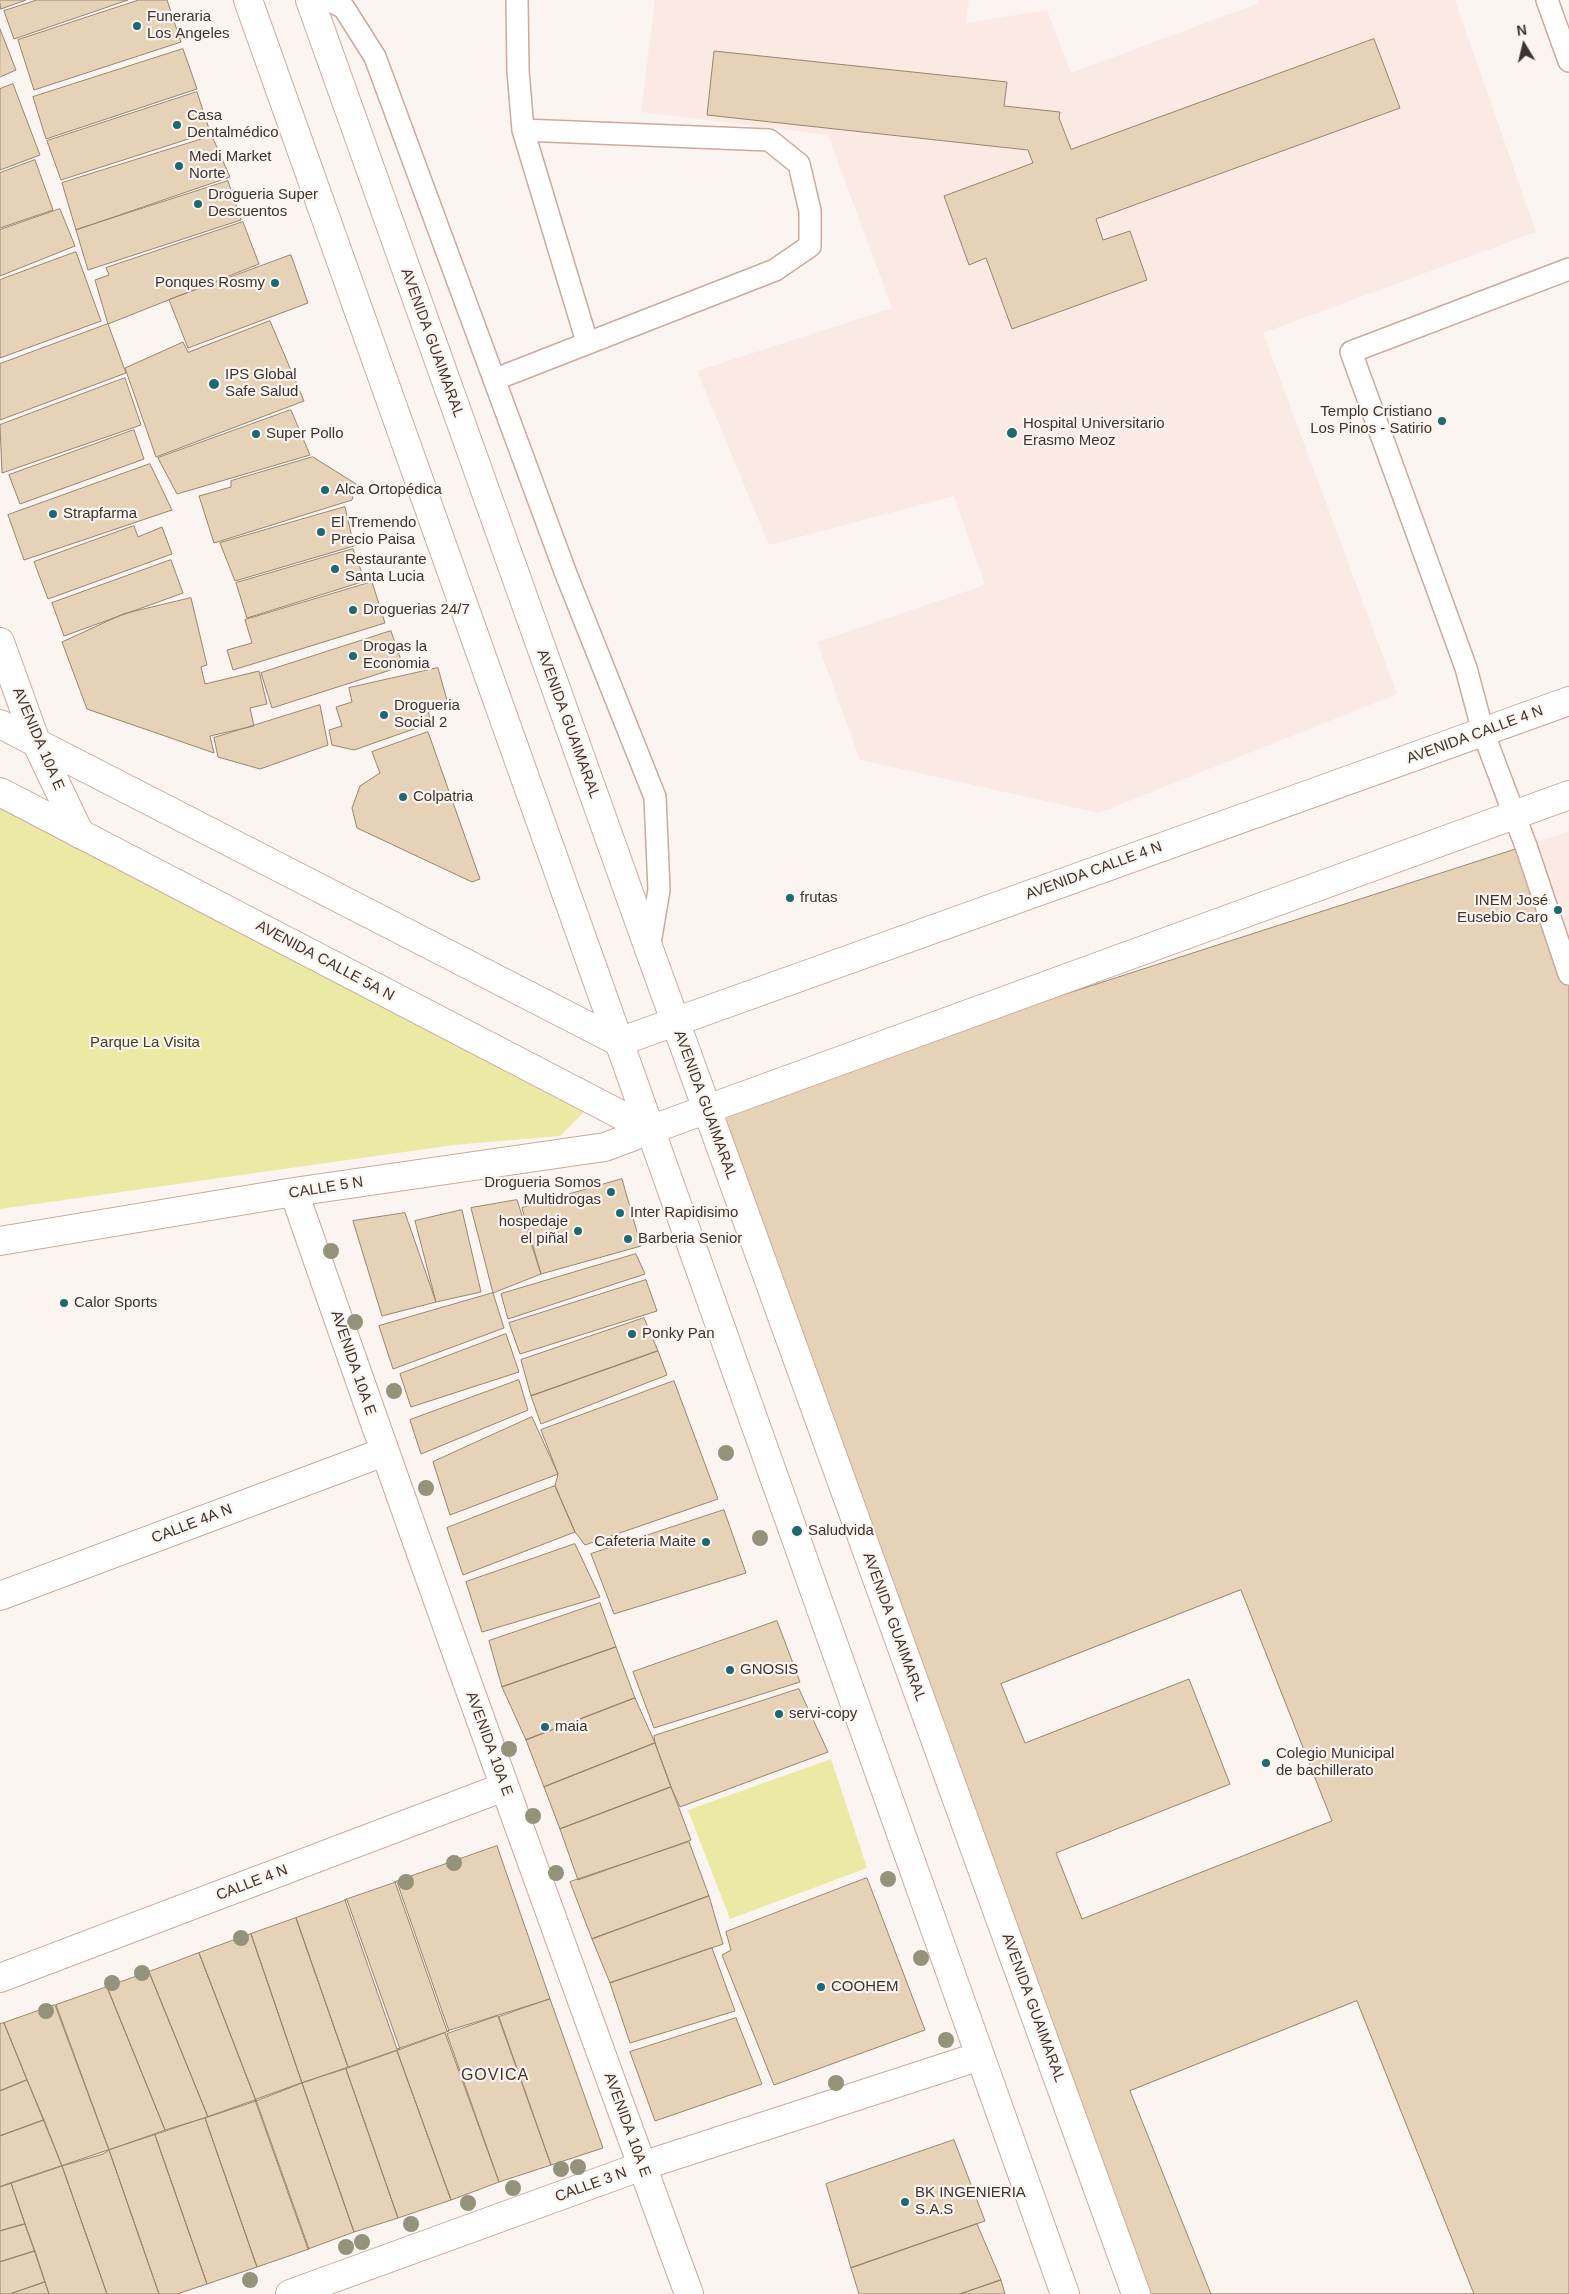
<!DOCTYPE html>
<meta charset="utf-8">
<style>
body{margin:0}
#map{position:relative;width:1569px;height:2294px;overflow:hidden;background:#fbf4f1;font-family:Arial,sans-serif}
canvas{display:block}
.north{position:absolute;left:1499px;top:20px;width:50px;height:50px;-webkit-text-stroke:4px #fbf4f1;paint-order:stroke;rotate:351deg;font-size:14px;font-weight:700;line-height:20px;text-align:center;color:#40332d}
.north::after{content:'';display:block;margin:auto;width:18px;height:22px;background:#40332d;clip-path:polygon(50% 0,100% 100%,50% 72%,0 100%)}
</style>
<div id="map">
<canvas width="1569" height="2294"></canvas>
<div class="north">N</div>
</div>
<script>
const ctx = document.querySelector('canvas').getContext('2d');
ctx.lineJoin = 'round';
function paint(path, color) {
  ctx.fillStyle = color;
  ctx.fill(path, 'evenodd');
}
function stroke(path, color, width, dash) {
  ctx.strokeStyle = color;
  ctx.lineWidth = width;
  ctx.lineCap = dash ? 'butt' : 'round';
  ctx.setLineDash(dash || []);
  ctx.stroke(path);
}
function drawText(font, color, halo, rows, align = 'center') {
  ctx.font = font + ' Arial,sans-serif';
  ctx.lineWidth = 4.5;
  ctx.setLineDash([]);
  ctx.textBaseline = 'middle';
  ctx.strokeStyle = halo;
  ctx.fillStyle = color;
  for (const [text, x, y, turn = 0] of rows) {
    ctx.save();
    ctx.translate(x, y);
    ctx.rotate((+turn || 0) * Math.PI / 180);
    ctx.textAlign = isNaN(turn) ? turn : align;
    if (halo) ctx.strokeText(text, 0, 0);
    ctx.fillText(text, 0, 0);
    ctx.restore();
  }
}
paint(new Path2D(`
 M 655,0 L 969,0 L 966,23 L 1047,10 L 1071,73 L 1259,3 L 1259,0 L 1455,0 L 1536,232 L 1263,333 L 1397,694 L 1099,813 L 860,760 L 817,642 L 985,585 L 954,496 L 769,545 L 697,371 L 892,308 L 828,135 L 641,112 Z
 M 1569,831 L 1569,974 L 1526,846 Z`), '#fbeae3');
paint(new Path2D(`
 M 0,808 L 590,1106 L 560,1136 L 454,1145 L 0,1209 Z
 M 831,1759 L 867,1868 L 730,1919 L 688,1810 Z`), '#eaeaa4');
const building = new Path2D(`
 M 0,0 L 26,0 L 1,9 Z
 M 37,0 L 128,0 L 14,39 L 4,11 Z
 M 139,0 L 167,0 L 181,42 L 34,90 L 18,40 Z
 M 0,29 L 16,70 L 0,77 Z
 M 1374,39 L 1400,108 L 1096,219 L 1103,240 L 1130,231 L 1147,280 L 1012,329 L 986,258 L 969,265 L 944,196 L 1033,163 L 1028,150 L 707,115 L 714,51 L 1007,82 L 1004,106 L 1060,112 L 1059,118 L 1071,149 Z
 M 183,49 L 197,89 L 46,139 L 33,97 Z
 M 13,84 L 40,155 L 0,170 L 0,89 Z
 M 197,92 L 210,132 L 61,180 L 47,141 Z
 M 212,136 L 230,177 L 76,230 L 62,183 Z
 M 35,160 L 53,210 L 0,228 L 0,173 Z
 M 228,181 L 241,220 L 88,270 L 76,230 Z
 M 60,209 L 75,246 L 0,276 L 0,230 Z
 M 243,222 L 259,264 L 108,324 L 95,280 L 109,275 L 106,268 Z
 M 76,252 L 101,321 L 0,358 L 0,280 Z
 M 291,255 L 308,303 L 188,348 L 169,300 Z
 M 270,321 L 304,401 L 156,457 L 125,368 L 183,342 L 188,352 Z
 M 108,324 L 126,373 L 0,420 L 0,364 Z
 M 125,378 L 141,425 L 2,473 L 0,425 Z
 M 291,410 L 310,455 L 177,494 L 158,458 Z
 M 134,430 L 144,459 L 20,504 L 9,475 Z
 M 313,457 L 356,484 L 352,500 L 214,543 L 199,496 L 231,487 L 231,481 Z
 M 150,464 L 172,510 L 24,560 L 8,515 Z
 M 345,507 L 354,546 L 235,581 L 220,543 Z
 M 134,526 L 138,537 L 162,527 L 172,554 L 48,599 L 34,562 Z
 M 353,549 L 365,581 L 247,618 L 236,583 Z
 M 171,560 L 183,593 L 64,636 L 52,603 Z
 M 372,582 L 385,623 L 233,670 L 227,650 L 252,643 L 245,620 Z
 M 191,598 L 207,665 L 201,667 L 205,684 L 259,671 L 267,704 L 250,708 L 254,726 L 210,736 L 214,753 L 87,709 L 62,642 L 123,614 Z
 M 391,631 L 403,666 L 272,708 L 261,673 Z
 M 438,668 L 448,704 L 427,706 L 431,723 L 354,750 L 332,745 L 329,730 L 342,726 L 336,707 L 352,702 L 349,688 Z
 M 320,705 L 328,745 L 260,769 L 218,757 L 214,738 Z
 M 428,732 L 480,879 L 472,882 L 357,828 L 352,808 L 360,786 L 380,773 L 372,752 Z
 M 1526,846 L 1569,975 L 1569,2294 L 1136,2294 L 707,1110 Z
 M 622,1179 L 641,1246 L 541,1274 L 522,1208 Z
 M 517,1200 L 541,1274 L 493,1293 L 471,1208 Z
 M 462,1210 L 481,1292 L 436,1302 L 415,1221 Z
 M 405,1213 L 436,1302 L 382,1316 L 353,1221 Z
 M 636,1254 L 645,1274 L 508,1319 L 501,1294 Z
 M 646,1280 L 657,1311 L 520,1354 L 509,1323 Z
 M 493,1293 L 504,1328 L 393,1369 L 379,1326 Z
 M 644,1318 L 658,1351 L 531,1396 L 521,1360 Z
 M 506,1334 L 519,1372 L 411,1407 L 400,1374 Z
 M 658,1351 L 667,1375 L 541,1424 L 531,1396 Z
 M 519,1380 L 528,1410 L 421,1454 L 410,1420 Z
 M 674,1381 L 718,1499 L 585,1545 L 575,1532 L 555,1486 L 558,1474 L 541,1430 Z
 M 532,1417 L 558,1474 L 450,1515 L 433,1462 Z
 M 555,1486 L 575,1532 L 463,1575 L 447,1528 Z
 M 724,1510 L 746,1573 L 614,1614 L 591,1554 Z
 M 575,1544 L 600,1597 L 482,1632 L 466,1582 Z
 M 1241,1590 L 1332,1821 L 1082,1919 L 1056,1853 L 1230,1784 L 1189,1679 L 1025,1743 L 1001,1684 Z
 M 600,1603 L 616,1647 L 502,1687 L 489,1641 Z
 M 777,1621 L 800,1682 L 654,1728 L 633,1672 Z
 M 616,1647 L 635,1698 L 526,1740 L 502,1687 Z
 M 799,1689 L 828,1752 L 680,1807 L 671,1787 L 655,1743 L 654,1736 Z
 M 635,1698 L 655,1743 L 544,1787 L 526,1740 Z
 M 655,1743 L 671,1787 L 560,1829 L 544,1787 Z
 M 671,1787 L 691,1840 L 578,1880 L 560,1829 Z
 M 689,1842 L 709,1896 L 592,1939 L 570,1882 Z
 M 497,1846 L 550,1999 L 447,2031 L 395,1882 Z
 M 867,1878 L 925,2030 L 774,2085 L 722,1955 L 731,1950 L 726,1932 Z
 M 397,1882 L 449,2031 L 397,2049 L 345,1900 Z
 M 709,1896 L 723,1944 L 610,1983 L 592,1939 Z
 M 347,1900 L 400,2049 L 348,2067 L 296,1918 Z
 M 296,1918 L 348,2067 L 302,2083 L 251,1934 Z
 M 251,1934 L 302,2083 L 256,2101 L 199,1953 Z
 M 712,1948 L 735,2011 L 630,2043 L 610,1983 Z
 M 199,1953 L 256,2101 L 208,2117 L 149,1972 Z
 M 149,1972 L 208,2117 L 165,2130 L 107,1987 Z
 M 107,1987 L 165,2130 L 109,2150 L 56,2005 Z
 M 550,1999 L 603,2148 L 551,2165 L 499,2017 Z
 M 1357,2001 L 1474,2294 L 1211,2294 L 1130,2091 Z
 M 55,2005 L 109,2150 L 103,2154 L 62,2166 L 4,2023 Z
 M 498,2016 L 551,2165 L 499,2182 L 447,2034 Z
 M 736,2018 L 762,2084 L 655,2121 L 630,2052 Z
 M 4,2023 L 27,2080 L 0,2091 L 0,2024 Z
 M 445,2033 L 499,2182 L 451,2200 L 397,2051 Z
 M 397,2051 L 451,2200 L 398,2218 L 346,2069 Z
 M 346,2069 L 398,2218 L 354,2232 L 302,2083 Z
 M 27,2080 L 44,2120 L 0,2136 L 0,2091 Z
 M 302,2083 L 354,2232 L 308,2249 L 255,2100 Z
 M 256,2100 L 309,2249 L 257,2267 L 205,2118 Z
 M 205,2118 L 257,2267 L 207,2284 L 155,2135 Z
 M 44,2120 L 62,2166 L 0,2187 L 0,2136 Z
 M 155,2135 L 207,2284 L 177,2294 L 159,2294 L 109,2150 Z
 M 954,2140 L 985,2221 L 851,2268 L 826,2184 Z
 M 109,2150 L 159,2294 L 107,2294 L 62,2166 Z
 M 62,2166 L 107,2294 L 49,2294 L 25,2224 L 11,2183 Z
 M 11,2183 L 25,2224 L 0,2231 L 0,2187 Z
 M 25,2224 L 35,2251 L 0,2262 L 0,2231 Z
 M 977,2224 L 1001,2280 L 960,2294 L 859,2294 L 851,2268 Z
 M 35,2251 L 45,2282 L 10,2294 L 0,2294 L 0,2262 Z
 M 1001,2280 L 1005,2294 L 960,2294 Z
 M 45,2282 L 49,2294 L 10,2294 Z`);
paint(building, '#e6d2b6');
stroke(building, '#98856c', 1);
const service = new Path2D(`
 M 329,0 L 344,8 L 375,57 L 566,574 L 655,797 L 659,890 L 649,949
 M 517,0 L 518,71 L 523,130 L 587,342
 M 1547,0 L 1569,61
 M 1569,269 L 1351,352 L 1466,668 L 1483,732 L 1526,846 L 1569,974
 M 496,379 L 775,270 L 810,246 L 810,211 L 799,164 L 769,140 L 523,130`);
const minor = new Path2D(`
 M 0,642 L 36,742 L 80,834
 M 294,1192 C 422,1561 555,1928 689,2294
 M 0,1241 L 294,1192 L 605,1147 L 650,1130
 M 0,1596 L 384,1452
 M 0,1978 L 504,1787
 M 290,2294 L 642,2166 L 980,2056`);
const tertiary = new Path2D(`
 M 248,0 L 1065,2294
 M 310,0 L 649,949 L 1136,2294
 M 0,724 L 619,1042 L 1569,701
 M 0,792 L 650,1130 L 1569,795`);
stroke(service, '#cbaa9d', 24);
stroke(minor, '#cbaa9d', 30);
stroke(tertiary, '#cbaa9d', 30);
stroke(service, '#fff', 21);
stroke(minor, '#fff', 28);
stroke(tertiary, '#fff', 28);
ctx.fillStyle = '#95927c';
for (const [x, y] of [
 [331,1251],
 [355,1322],
 [394,1391],
 [726,1453],
 [426,1488],
 [760,1538],
 [509,1749],
 [533,1816],
 [454,1863],
 [556,1873],
 [888,1879],
 [406,1882],
 [241,1938],
 [921,1958],
 [142,1973],
 [112,1983],
 [46,2011],
 [946,2040],
 [836,2083],
 [578,2167],
 [561,2169],
 [513,2188],
 [468,2203],
 [411,2224],
 [362,2242],
 [346,2247],
 [250,2280]
]) {
  ctx.beginPath();
  ctx.arc(x, y, 8, 0, 2 * Math.PI);
  ctx.fill();
}
for (const [x, y, r, color] of [
 [137,26,5,"#1d6872"],
 [177,125,5,"#1d6872"],
 [179,166,5,"#1d6872"],
 [198,204,5,"#1d6872"],
 [275,283,5,"#1d6872"],
 [214,384,6,"#1d6872"],
 [1442,421,5,"#1d6872"],
 [1012,433,6,"#1d6872"],
 [256,434,5,"#1d6872"],
 [325,490,5,"#1d6872"],
 [53,514,5,"#1d6872"],
 [321,532,5,"#1d6872"],
 [335,569,5,"#1d6872"],
 [353,610,5,"#1d6872"],
 [353,656,5,"#1d6872"],
 [384,715,5,"#1d6872"],
 [403,797,5,"#1d6872"],
 [790,898,5,"#1d6872"],
 [1558,910,5,"#1d6872"],
 [611,1192,5,"#1d6872"],
 [620,1213,5,"#1d6872"],
 [578,1231,5,"#1d6872"],
 [628,1239,5,"#1d6872"],
 [64,1303,5,"#1d6872"],
 [632,1334,5,"#1d6872"],
 [797,1531,6,"#1d6872"],
 [706,1542,5,"#1d6872"],
 [730,1670,5,"#1d6872"],
 [779,1714,5,"#1d6872"],
 [545,1727,5,"#1d6872"],
 [1266,1763,5,"#1d6872"],
 [821,1987,5,"#1d6872"],
 [905,2202,5,"#1d6872"]
]) {
  const dot = new Path2D();
  dot.arc(x, y, r, 0, 2 * Math.PI);
  ctx.fillStyle = color;
  ctx.fill(dot);
  stroke(dot, '#fbf4f1', 2);
}
drawText('15px', '#40332d', '#fbf4f1', [
 ["Funeraria",147,17],
 ["Los Angeles",147,34],
 ["Casa",187,116],
 ["Dentalmédico",187,133],
 ["Medi Market",189,157],
 ["Norte",189,174],
 ["Drogueria Super",208,195],
 ["Descuentos",208,212],
 ["Ponques Rosmy",265,283,"right"],
 ["IPS Global",225,375],
 ["Safe Salud",225,392],
 ["Templo Cristiano",1432,412,"right"],
 ["Los Pinos - Satirio",1432,429,"right"],
 ["Hospital Universitario",1023,424],
 ["Erasmo Meoz",1023,441],
 ["Super Pollo",266,434],
 ["Alca Ortopédica",335,490],
 ["Strapfarma",63,514],
 ["El Tremendo",331,523],
 ["Precio Paisa",331,540],
 ["Restaurante",345,560],
 ["Santa Lucia",345,577],
 ["Droguerias 24/7",363,610],
 ["Drogas la",363,647],
 ["Economia",363,664],
 ["Drogueria",394,706],
 ["Social 2",394,723],
 ["Colpatria",413,797],
 ["frutas",800,898],
 ["INEM José",1548,901,"right"],
 ["Eusebio Caro",1548,918,"right"],
 ["Drogueria Somos",601,1183,"right"],
 ["Multidrogas",601,1200,"right"],
 ["Inter Rapidisimo",630,1213],
 ["hospedaje",568,1222,"right"],
 ["el piñal",568,1239,"right"],
 ["Barberia Senior",638,1239],
 ["Calor Sports",74,1303],
 ["Ponky Pan",642,1334],
 ["Saludvida",808,1531],
 ["Cafeteria Maite",696,1542,"right"],
 ["GNOSIS",740,1670],
 ["servi-copy",789,1714],
 ["maia",555,1727],
 ["Colegio Municipal",1276,1754],
 ["de bachillerato",1276,1771],
 ["COOHEM",831,1987],
 ["BK INGENIERIA",915,2193],
 ["S.A.S",915,2210]
], 'left');
drawText('15px', '#40332d', '#fbf4f1', [
 ["AVENIDA GUAIMARAL",432,343,70],
 ["AVENIDA GUAIMARAL",568,724,70],
 ["AVENIDA CALLE 4 N",1475,735,-20],
 ["AVENIDA 10A E",38,739,67],
 ["AVENIDA CALLE 4 N",1094,871,-20],
 ["AVENIDA CALLE 5A N",325,961,28],
 ["AVENIDA GUAIMARAL",705,1105,70],
 ["CALLE 5 N",326,1188,-9],
 ["AVENIDA 10A E",353,1363,71],
 ["CALLE 4A N",192,1524,-21],
 ["AVENIDA GUAIMARAL",894,1627,70],
 ["AVENIDA 10A E",489,1744,70],
 ["CALLE 4 N",252,1883,-21],
 ["AVENIDA GUAIMARAL",1033,2008,70],
 ["AVENIDA 10A E",627,2125,70],
 ["CALLE 3 N",591,2185,-20]
]);
drawText('15px', '#42411c', '#fbf4f1', [
 ["Parque La Visita",145,1043]
]);
ctx.letterSpacing = '1px';
drawText('16px', '#40332d', '#fbf4f1', [
 ["GOVICA",495,2076]
]);
ctx.letterSpacing = '0px';
</script>
